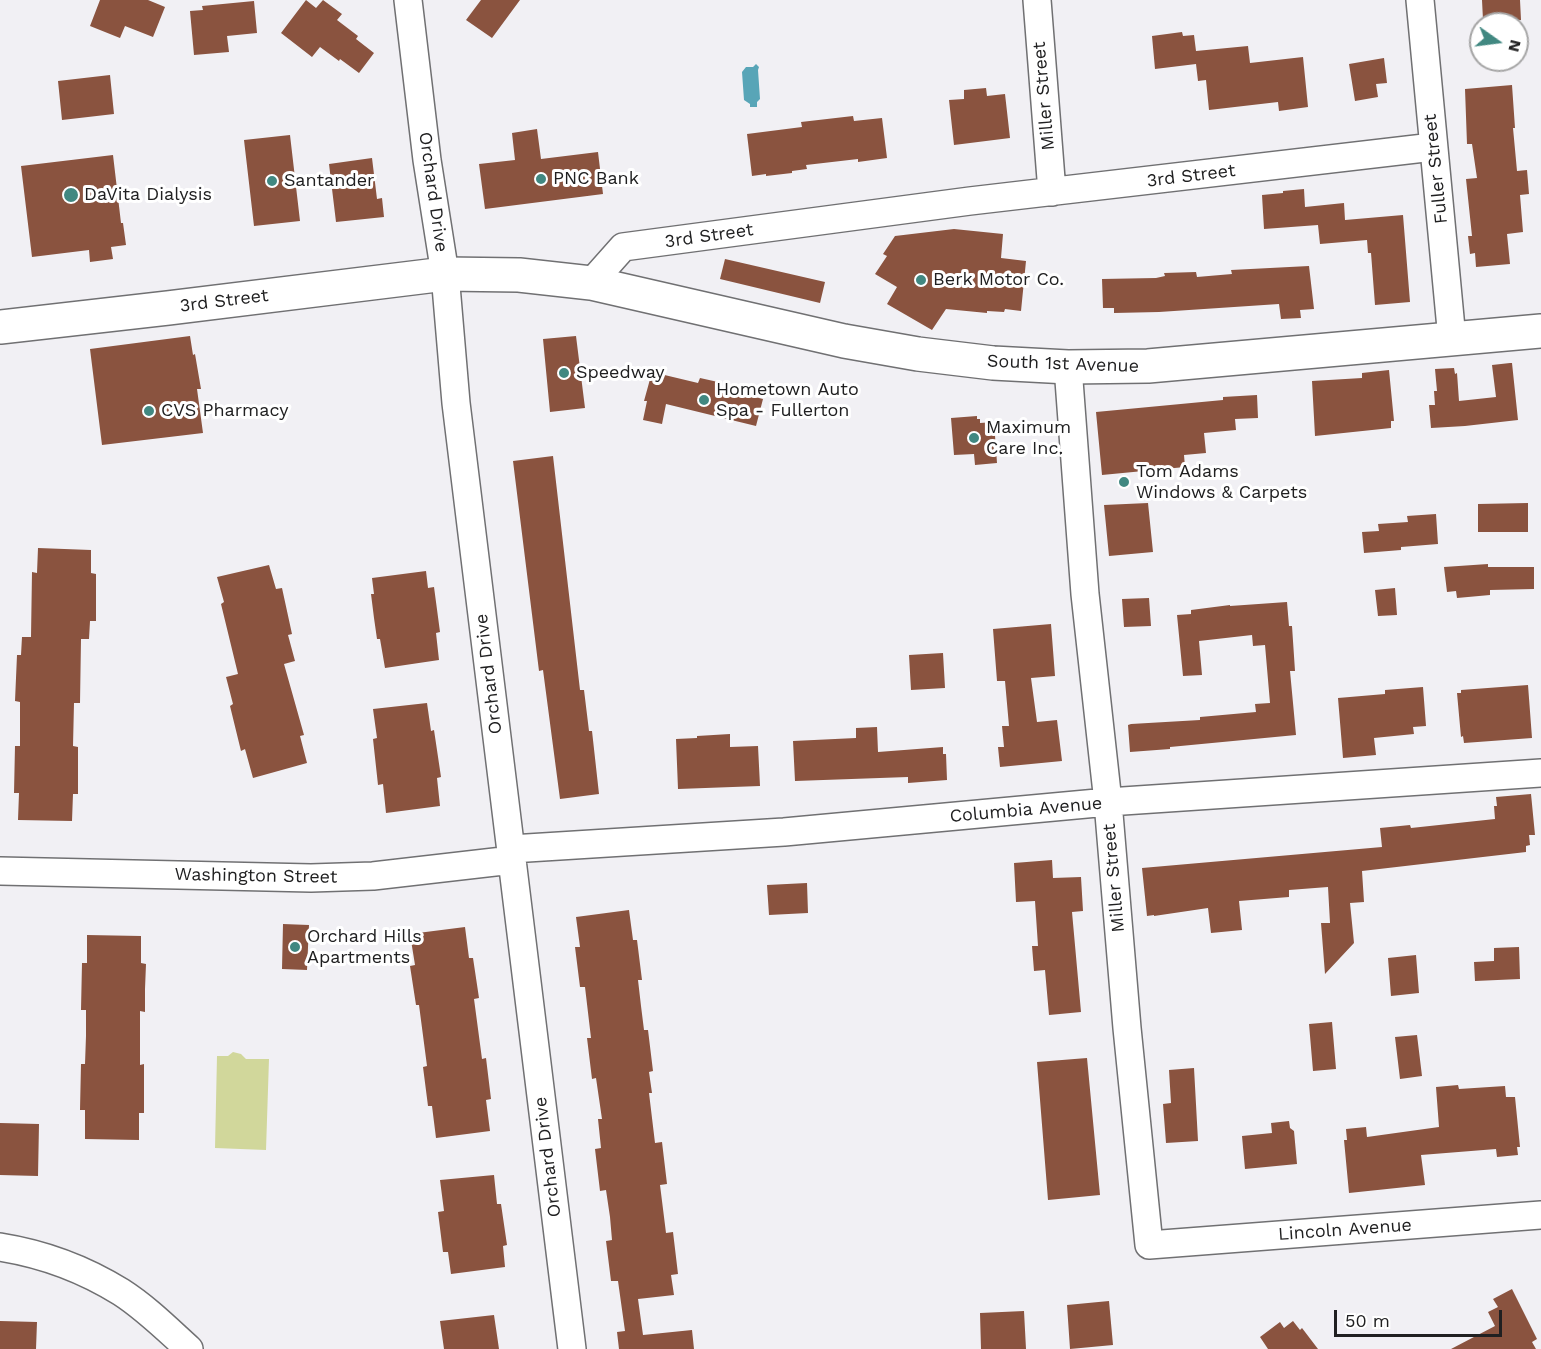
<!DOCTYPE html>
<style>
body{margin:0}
#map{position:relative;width:1541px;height:1349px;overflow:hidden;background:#f1f0f4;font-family:"Work Sans",sans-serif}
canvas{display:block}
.north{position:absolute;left:1469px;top:12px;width:60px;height:60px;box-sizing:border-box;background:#fff;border:2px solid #a6a6a6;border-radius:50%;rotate:104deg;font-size:16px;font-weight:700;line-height:24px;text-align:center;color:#202021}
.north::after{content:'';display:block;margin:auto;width:21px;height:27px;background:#418881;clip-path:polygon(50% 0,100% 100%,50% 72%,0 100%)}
.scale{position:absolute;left:1334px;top:1310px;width:168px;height:27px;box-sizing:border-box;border:3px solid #202021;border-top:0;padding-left:8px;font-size:18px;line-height:21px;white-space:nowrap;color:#202021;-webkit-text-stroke:4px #fff;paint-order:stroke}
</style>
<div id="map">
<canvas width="1541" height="1349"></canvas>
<div class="north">N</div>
<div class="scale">50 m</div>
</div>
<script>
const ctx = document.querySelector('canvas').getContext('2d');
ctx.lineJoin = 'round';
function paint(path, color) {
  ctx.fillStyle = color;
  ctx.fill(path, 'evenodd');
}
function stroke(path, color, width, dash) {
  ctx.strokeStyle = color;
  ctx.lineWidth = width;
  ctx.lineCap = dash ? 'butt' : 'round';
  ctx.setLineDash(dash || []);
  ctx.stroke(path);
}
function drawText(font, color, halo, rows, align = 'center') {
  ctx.font = font + ' "Work Sans",sans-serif';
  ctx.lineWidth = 6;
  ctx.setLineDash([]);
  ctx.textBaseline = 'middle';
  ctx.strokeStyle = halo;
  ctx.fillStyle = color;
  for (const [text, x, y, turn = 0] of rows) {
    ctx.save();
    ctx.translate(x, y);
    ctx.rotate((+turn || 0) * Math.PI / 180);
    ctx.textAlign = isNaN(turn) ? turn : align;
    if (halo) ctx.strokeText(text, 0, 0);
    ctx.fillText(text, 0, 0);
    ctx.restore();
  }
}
paint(new Path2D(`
 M 233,1052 L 241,1054 L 246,1059 L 269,1059 L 266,1150 L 215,1148 L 217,1056 L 228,1056 Z`), '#d1d79b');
paint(new Path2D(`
 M 756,64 L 759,67 L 758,70 L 760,99 L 757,102 L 757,107 L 750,107 L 750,104 L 744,100 L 742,72 L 746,67 L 753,67 Z`), '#58a5b7');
paint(new Path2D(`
 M 100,0 L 148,0 L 165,7 L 153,37 L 125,26 L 120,38 L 90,26 Z
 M 306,0 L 316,8 L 323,0 L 342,14 L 337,20 L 358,36 L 356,39 L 374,53 L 359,73 L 340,59 L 339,61 L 320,47 L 312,57 L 281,33 Z
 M 481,0 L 520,0 L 492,38 L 466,20 Z
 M 1482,0 L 1520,0 L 1521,20 L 1496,22 L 1495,19 L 1483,20 Z
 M 254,1 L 257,33 L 227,36 L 229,52 L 194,55 L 190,11 L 203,10 L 202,6 Z
 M 1182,32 L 1183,36 L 1194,35 L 1196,51 L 1248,46 L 1250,63 L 1303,57 L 1308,107 L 1279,111 L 1278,102 L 1209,110 L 1206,80 L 1198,81 L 1196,64 L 1155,69 L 1152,36 Z
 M 1384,58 L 1387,83 L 1376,84 L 1378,97 L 1355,101 L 1349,64 Z
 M 110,75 L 114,114 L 62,120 L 58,81 Z
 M 1512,85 L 1515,128 L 1513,128 L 1517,171 L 1527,170 L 1529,194 L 1520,195 L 1523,232 L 1507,234 L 1510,264 L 1476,267 L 1475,253 L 1470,254 L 1468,236 L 1472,236 L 1466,179 L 1477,178 L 1472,144 L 1467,144 L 1465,89 Z
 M 986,88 L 987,96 L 1005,94 L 1010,138 L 954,145 L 949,100 L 964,99 L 964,90 Z
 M 853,116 L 854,121 L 882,118 L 887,158 L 858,162 L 858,159 L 806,165 L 807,169 L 792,171 L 792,173 L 766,176 L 766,174 L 752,176 L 747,134 L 802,127 L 801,122 Z
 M 537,129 L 541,159 L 598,152 L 603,194 L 485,209 L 479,164 L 515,160 L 512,133 Z
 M 290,135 L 300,221 L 254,226 L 244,140 Z
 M 113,155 L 121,223 L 123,223 L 126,245 L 111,247 L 113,259 L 90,262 L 89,250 L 32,257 L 21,166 Z
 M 372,158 L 377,199 L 382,198 L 384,217 L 336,222 L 329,164 Z
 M 1304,189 L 1305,207 L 1344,203 L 1345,220 L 1403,215 L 1410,302 L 1375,305 L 1371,253 L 1368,253 L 1367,240 L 1320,244 L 1318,225 L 1264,229 L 1262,195 L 1283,193 L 1283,191 Z
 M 954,229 L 1003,234 L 1001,258 L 1026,261 L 1021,311 L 1005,309 L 1004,312 L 987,311 L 987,313 L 946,309 L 932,330 L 887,304 L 897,287 L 875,274 L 887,256 L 883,254 L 895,236 Z
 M 725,259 L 825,282 L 820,303 L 720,279 Z
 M 1309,266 L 1314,309 L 1300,310 L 1301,318 L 1281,319 L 1279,304 L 1159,312 L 1114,313 L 1114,308 L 1103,308 L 1102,279 L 1156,278 L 1165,276 L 1164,273 L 1196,272 L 1197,277 L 1232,274 L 1231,270 Z
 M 190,336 L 193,355 L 195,354 L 201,389 L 197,389 L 203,433 L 102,445 L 90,349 Z
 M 576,336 L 585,408 L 550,412 L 543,339 Z
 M 1510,363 L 1512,363 L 1518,420 L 1465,426 L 1431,428 L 1429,405 L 1435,405 L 1434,391 L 1437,391 L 1435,369 L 1454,368 L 1455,374 L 1457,373 L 1459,401 L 1496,397 L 1492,365 Z
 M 1389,370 L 1394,421 L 1391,421 L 1391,428 L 1315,436 L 1312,381 L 1362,378 L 1362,373 Z
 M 652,372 L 698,383 L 700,378 L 718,382 L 716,387 L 763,399 L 756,426 L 666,404 L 662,424 L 643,420 L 647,401 L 644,401 Z
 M 1257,395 L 1258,418 L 1235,419 L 1236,430 L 1204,433 L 1206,453 L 1184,455 L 1185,467 L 1102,475 L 1096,412 L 1223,400 L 1223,397 Z
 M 977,416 L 977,419 L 980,419 L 980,423 L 994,422 L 997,463 L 975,465 L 974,454 L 954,455 L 951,418 Z
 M 553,456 L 580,690 L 584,690 L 589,731 L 592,731 L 599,794 L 560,799 L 543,670 L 539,671 L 513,461 Z
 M 1148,503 L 1153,552 L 1109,556 L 1104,505 Z
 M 1528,503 L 1528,532 L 1478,532 L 1478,504 Z
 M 1436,514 L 1438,544 L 1401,547 L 1401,550 L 1364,553 L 1362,532 L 1379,531 L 1378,524 L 1408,522 L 1407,516 Z
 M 38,548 L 91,550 L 91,573 L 96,574 L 96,621 L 90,621 L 89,639 L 81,639 L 80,703 L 74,703 L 73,746 L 78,747 L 78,794 L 73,794 L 72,821 L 18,820 L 19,793 L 14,793 L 15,746 L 20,746 L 20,702 L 15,701 L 17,655 L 21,655 L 22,637 L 31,637 L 32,572 L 37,573 Z
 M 1488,564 L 1488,567 L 1534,567 L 1534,589 L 1490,590 L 1490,595 L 1457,598 L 1456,591 L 1447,592 L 1444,567 Z
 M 269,565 L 276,589 L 282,588 L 292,634 L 288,635 L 295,661 L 284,664 L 304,735 L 300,736 L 307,763 L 253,778 L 245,749 L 241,751 L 230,706 L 233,704 L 226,677 L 238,674 L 221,604 L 224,602 L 217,577 Z
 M 426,571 L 428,588 L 434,587 L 440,632 L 436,633 L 439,660 L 385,668 L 380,639 L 377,639 L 374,618 L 371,594 L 374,594 L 372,578 Z
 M 1395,588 L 1397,615 L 1378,616 L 1375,590 Z
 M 1149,598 L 1151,626 L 1124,627 L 1122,599 Z
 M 1287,602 L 1289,626 L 1292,626 L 1295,671 L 1290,671 L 1296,735 L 1170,747 L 1170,749 L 1130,752 L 1128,725 L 1131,724 L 1200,720 L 1200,717 L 1256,712 L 1255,704 L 1270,703 L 1265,645 L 1253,646 L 1252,635 L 1199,641 L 1202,675 L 1183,676 L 1177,615 L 1191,614 L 1191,610 L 1230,605 L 1230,606 Z
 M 1051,624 L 1055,676 L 1031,678 L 1037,722 L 1057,720 L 1062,761 L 1000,767 L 998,747 L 1004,747 L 1002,726 L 1009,726 L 1005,681 L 997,681 L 993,629 Z
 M 943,653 L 945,688 L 911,690 L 909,655 Z
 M 1528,685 L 1532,738 L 1464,743 L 1463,736 L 1461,737 L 1457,693 L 1461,693 L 1461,690 Z
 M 1423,687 L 1426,726 L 1413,727 L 1414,734 L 1374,738 L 1376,755 L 1343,758 L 1338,698 L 1385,694 L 1385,690 Z
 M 427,703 L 431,731 L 434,730 L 441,777 L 437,778 L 440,806 L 386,813 L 383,784 L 378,785 L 373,739 L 377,738 L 373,709 Z
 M 877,727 L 878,752 L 943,747 L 943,754 L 946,754 L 947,780 L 908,783 L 908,777 L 795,781 L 793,741 L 856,738 L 856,728 Z
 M 730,734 L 730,747 L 758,746 L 760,786 L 678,789 L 676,739 L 697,738 L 697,736 Z
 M 1531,794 L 1535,835 L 1529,835 L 1530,845 L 1526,846 L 1526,852 L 1362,871 L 1364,902 L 1350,903 L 1354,943 L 1325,974 L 1321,923 L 1330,923 L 1328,887 L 1289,890 L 1289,897 L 1239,901 L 1242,930 L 1211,933 L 1208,908 L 1154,916 L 1154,915 L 1147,916 L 1142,868 L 1382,847 L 1380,828 L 1410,825 L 1411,828 L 1495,819 L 1494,806 L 1497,806 L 1496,797 Z
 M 1052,860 L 1053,878 L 1081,877 L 1083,911 L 1072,912 L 1081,1012 L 1049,1015 L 1045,970 L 1034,971 L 1032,946 L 1038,946 L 1035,901 L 1016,902 L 1014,863 Z
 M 807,883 L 808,913 L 769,915 L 767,885 Z
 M 629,910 L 633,940 L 637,940 L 642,980 L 638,980 L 641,1006 L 644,1030 L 648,1030 L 653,1071 L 649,1072 L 652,1093 L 649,1093 L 655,1143 L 662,1142 L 667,1184 L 660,1185 L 666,1233 L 673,1232 L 678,1274 L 671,1275 L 674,1295 L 638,1299 L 643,1335 L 692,1330 L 694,1349 L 619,1349 L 617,1332 L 625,1331 L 618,1281 L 611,1281 L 606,1241 L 612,1240 L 610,1217 L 606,1190 L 600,1191 L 595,1149 L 601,1148 L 598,1119 L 602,1119 L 596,1078 L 592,1079 L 587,1038 L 591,1038 L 585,987 L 580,987 L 575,947 L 580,947 L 576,917 Z
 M 283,924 L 309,925 L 307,970 L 282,969 Z
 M 465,927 L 469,958 L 473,958 L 479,998 L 474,999 L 482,1059 L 486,1058 L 491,1099 L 486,1100 L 490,1131 L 436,1138 L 432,1106 L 428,1106 L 423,1067 L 427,1066 L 419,1005 L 416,1005 L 410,966 L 415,965 L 410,934 Z
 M 87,935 L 141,936 L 141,963 L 146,964 L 145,989 L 145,1012 L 140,1011 L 140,1065 L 144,1064 L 144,1113 L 139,1113 L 139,1140 L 85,1139 L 85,1110 L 80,1110 L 81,1064 L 85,1064 L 86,1036 L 86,1010 L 81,1010 L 82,963 L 87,963 Z
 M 1519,947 L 1520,979 L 1475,981 L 1474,962 L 1494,961 L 1494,948 Z
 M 1416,955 L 1419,993 L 1391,996 L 1388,958 Z
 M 1332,1022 L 1336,1069 L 1313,1071 L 1309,1024 Z
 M 1417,1035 L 1422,1076 L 1400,1079 L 1395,1037 Z
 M 1087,1058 L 1100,1195 L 1048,1200 L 1037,1062 Z
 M 1194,1068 L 1198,1141 L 1166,1143 L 1163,1104 L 1171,1103 L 1169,1070 Z
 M 1458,1085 L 1459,1089 L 1505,1086 L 1506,1097 L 1515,1097 L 1520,1147 L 1517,1147 L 1518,1155 L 1497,1157 L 1496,1149 L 1421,1155 L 1425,1185 L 1349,1193 L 1344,1140 L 1347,1140 L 1346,1129 L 1366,1127 L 1367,1137 L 1439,1127 L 1436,1087 Z
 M 1289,1121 L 1290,1128 L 1294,1131 L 1297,1164 L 1245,1169 L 1242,1136 L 1272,1133 L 1271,1123 Z
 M 0,1123 L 39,1124 L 38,1176 L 0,1175 Z
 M 494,1175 L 497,1204 L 501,1204 L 507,1245 L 503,1246 L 505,1267 L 451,1274 L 448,1252 L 443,1252 L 438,1212 L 444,1211 L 440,1180 Z
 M 1512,1289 L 1537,1339 L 1532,1342 L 1536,1349 L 1451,1349 L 1495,1326 L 1488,1312 L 1498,1307 L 1493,1299 Z
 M 1109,1301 L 1113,1345 L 1070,1349 L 1067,1305 Z
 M 1024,1311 L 1026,1349 L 981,1349 L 980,1313 Z
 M 494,1315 L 499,1349 L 444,1349 L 440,1321 Z
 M 0,1321 L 37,1322 L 36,1349 L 0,1349 Z
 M 1293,1321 L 1300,1330 L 1302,1328 L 1318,1349 L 1268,1349 L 1260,1337 L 1280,1322 L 1284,1328 Z`), '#8a533f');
const minor = new Path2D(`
 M 408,0 L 427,160 L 445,274 L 456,403 L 572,1349
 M 1037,0 L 1052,192
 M 1420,0 L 1452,339
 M 591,283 L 623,247 L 970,201 L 1433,147
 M 1068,367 L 1085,594 L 1108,802 L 1127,1028 L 1149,1245 L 1541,1215
 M 511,849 L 784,832 L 1108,802 L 1541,773
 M 0,871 L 311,878 L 373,876 L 512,860
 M 0,1247 C 44,1254 84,1269 121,1292 C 146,1308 168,1330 189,1349`);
const major = new Path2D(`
 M 0,327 L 168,308 L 445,274 L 519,275 L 591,283 L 844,341 L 918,354 L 993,363 L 1068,367 L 1148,366 L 1541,331`);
stroke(minor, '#707072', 30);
stroke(major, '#707072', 36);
stroke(minor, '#fff', 27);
stroke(major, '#fff', 33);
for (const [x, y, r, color] of [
 [541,179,6,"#418881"],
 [272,181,6,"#418881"],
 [71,195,8,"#418881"],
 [921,280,6,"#418881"],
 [564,373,6,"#418881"],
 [704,400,6,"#418881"],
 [149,411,6,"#418881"],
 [974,438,6,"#418881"],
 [1124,482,6,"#418881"],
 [295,947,6,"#418881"]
]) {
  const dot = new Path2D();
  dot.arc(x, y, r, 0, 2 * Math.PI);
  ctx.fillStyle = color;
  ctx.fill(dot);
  stroke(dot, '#fff', 2);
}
drawText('18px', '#202021', '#fff', [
 ["Miller Street",1044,96,-95],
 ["Fuller Street",1436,169,-96],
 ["3rd Street",1191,176,-7],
 ["Orchard Drive",433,192,82],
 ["3rd Street",709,236,-8],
 ["3rd Street",224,301,-7],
 ["South 1st Avenue",1063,364,2],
 ["Orchard Drive",489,674,-97],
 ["Columbia Avenue",1026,810,-5],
 ["Washington Street",256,876,1],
 ["Miller Street",1114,878,-95],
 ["Orchard Drive",548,1157,-97],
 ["Lincoln Avenue",1345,1230,-4]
]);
drawText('18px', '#202021', '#fff', [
 ["PNC Bank",553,179],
 ["Santander",284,181],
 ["DaVita Dialysis",84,195],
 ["Berk Motor Co.",933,280],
 ["Speedway",576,373],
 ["Hometown Auto",716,390],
 ["Spa - Fullerton",716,411],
 ["CVS Pharmacy",161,411],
 ["Maximum",986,428],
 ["Care Inc.",986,449],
 ["Tom Adams",1136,472],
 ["Windows & Carpets",1136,493],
 ["Orchard Hills",307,937],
 ["Apartments",307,958]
], 'left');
</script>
